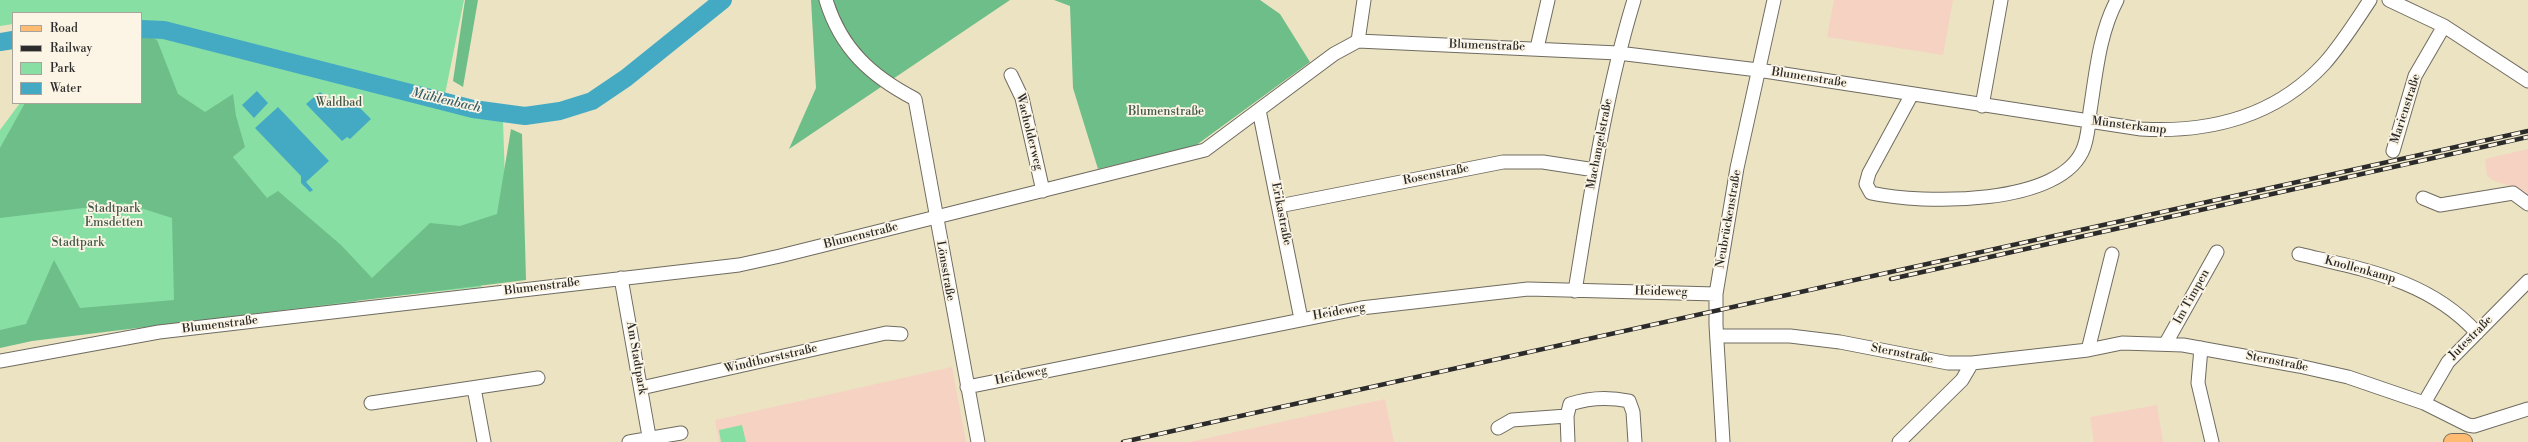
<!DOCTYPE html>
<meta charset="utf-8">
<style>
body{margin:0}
#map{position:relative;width:2528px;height:442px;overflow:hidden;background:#ece3c2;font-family:"Libre Bodoni",serif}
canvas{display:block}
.legend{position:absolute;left:12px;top:12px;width:130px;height:92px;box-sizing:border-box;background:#fcf5e5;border:1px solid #a8a49b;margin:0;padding:5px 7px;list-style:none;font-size:12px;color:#2b2b2b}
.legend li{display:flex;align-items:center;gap:8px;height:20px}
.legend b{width:20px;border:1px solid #a8a49b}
</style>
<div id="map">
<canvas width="2528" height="442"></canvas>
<ul class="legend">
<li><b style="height:5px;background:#febb71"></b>Road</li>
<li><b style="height:5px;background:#2b2b2b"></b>Railway</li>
<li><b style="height:11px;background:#88dfa3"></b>Park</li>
<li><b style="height:11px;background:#44aac4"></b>Water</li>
</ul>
</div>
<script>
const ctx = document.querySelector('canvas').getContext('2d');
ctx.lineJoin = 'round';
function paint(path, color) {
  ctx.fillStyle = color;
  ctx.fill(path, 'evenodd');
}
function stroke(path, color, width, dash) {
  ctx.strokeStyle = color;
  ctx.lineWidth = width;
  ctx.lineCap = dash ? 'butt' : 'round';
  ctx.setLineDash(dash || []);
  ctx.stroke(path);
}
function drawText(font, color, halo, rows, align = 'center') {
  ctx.font = font + ' "Libre Bodoni",serif';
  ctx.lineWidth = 3.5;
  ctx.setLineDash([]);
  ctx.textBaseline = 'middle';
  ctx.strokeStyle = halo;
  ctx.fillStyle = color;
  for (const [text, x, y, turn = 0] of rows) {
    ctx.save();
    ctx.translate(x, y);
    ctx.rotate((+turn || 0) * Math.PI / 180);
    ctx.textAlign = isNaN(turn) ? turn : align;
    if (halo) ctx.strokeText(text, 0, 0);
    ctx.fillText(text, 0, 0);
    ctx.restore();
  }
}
paint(new Path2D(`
 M 1834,0 L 1953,0 L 1943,55 L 1827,37 Z
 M 2528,149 L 2528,198 L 2517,188 L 2494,181 L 2487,176 L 2485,159 Z
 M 952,367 L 966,442 L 719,442 L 715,420 Z
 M 1385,399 L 1394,442 L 1190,442 Z
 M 2157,405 L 2163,442 L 2094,442 L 2090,417 Z`), '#f6d2c3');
paint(new Path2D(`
 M 0,0 L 464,0 L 442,109 L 503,121 L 506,211 L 498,223 L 481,287 L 356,300 L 355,305 L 32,339 L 0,347 L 0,130 L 20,103 L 141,103 L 141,13 L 13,13 L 13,24 L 0,26 ZM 169,100 L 245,146 L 233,157 L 267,199 L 232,156 Z
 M 742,425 L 746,442 L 721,442 L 719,430 Z`), '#88dfa3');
paint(new Path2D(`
 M 465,0 L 478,0 L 463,87 L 453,81 Z
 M 811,0 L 1010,0 L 789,149 L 816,88 Z
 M 1054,0 L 1260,0 L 1280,14 L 1310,62 L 1195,146 L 1098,169 L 1073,88 L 1070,6 Z
 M 141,33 L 157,40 L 178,94 L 205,112 L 233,94 L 236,116 L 245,147 L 233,157 L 267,198 L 278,191 L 341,245 L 372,278 L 430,223 L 460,226 L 497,214 L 511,129 L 522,134 L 526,280 L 32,341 L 0,348 L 0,330 L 26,324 L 54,260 L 80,308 L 174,300 L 172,218 L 125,203 L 0,218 L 0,148 L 25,103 L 141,103 Z`), '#6ebe89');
paint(new Path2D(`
 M 257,91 L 268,103 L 254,118 L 242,105 Z
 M 320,92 L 329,99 L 353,101 L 371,119 L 350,139 L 347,137 L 342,141 L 306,104 Z
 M 278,107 L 329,161 L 306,182 L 313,190 L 310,192 L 301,183 L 301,176 L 255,128 Z`), '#44aac4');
stroke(new Path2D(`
 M 141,29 L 164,30 L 473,109 L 525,116 L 560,111 L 592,101 L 626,78 L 723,0
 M 0,42 L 13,40`), '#44aac4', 18);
const minor = new Path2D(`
 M 826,0 C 841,49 871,76 915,99 L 978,442
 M 2389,0 L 2444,26 L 2528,81
 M 1358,41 L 1364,0
 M 1537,48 L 1548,0
 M 1011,75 L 1022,98 L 1043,191
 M 1912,94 L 1869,173 L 1866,184 L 1871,193 C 1921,204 2063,207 2084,147 C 2088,136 2089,123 2090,111 C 2096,74 2099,34 2117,0
 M 1982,106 L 2001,0
 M 1259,110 L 1301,319
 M 2393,151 L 2415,76 L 2444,26
 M 2423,198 L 2440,205 L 2513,193 L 2528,204
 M 1279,206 L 1503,162 L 1543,162 L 1595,170
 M 2299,254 C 2365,270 2429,280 2477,333
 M 621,278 L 650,442
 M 1575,291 C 1591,193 1605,95 1634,0
 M 1717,336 L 1790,336 L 1840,342 L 1948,363 L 1972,363 L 2088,350 L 2122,343 L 2183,345 L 2299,366 L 2348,377 L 2424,403 L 2468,425 L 2474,426 L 2528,409
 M 2166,343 L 2217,252
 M 2201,348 L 2198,383 L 2212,442
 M 2088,350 L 2112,254
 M 0,361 L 159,332 L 739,265 L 780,256 L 1205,150 L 1334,54 L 1358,41 L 1618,53 L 1758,70 L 2141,129 C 2210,133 2276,116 2324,64 C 2341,45 2356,21 2370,0
 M 967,387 L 1361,308 L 1528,289 L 1716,294
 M 474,388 L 484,442
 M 641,388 L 886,333 L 901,334
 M 371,403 L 538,378
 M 2424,403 L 2448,362 L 2528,281
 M 1567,416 L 1568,442
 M 1498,428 L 1512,420 L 1567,416 L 1570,404 C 1588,398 1610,397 1629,401 L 1633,412 L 1635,442
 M 629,442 L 681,433
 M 1723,442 L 1716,325 L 1716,294 L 1737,168 L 1774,0
 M 1899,442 L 1962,380 L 1972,363`);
const major = new Path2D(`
 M 2452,442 L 2464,442`);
stroke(minor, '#6f6b60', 15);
stroke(major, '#6f6b60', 18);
stroke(minor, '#fff', 13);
stroke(major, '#febb71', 16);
const rail = new Path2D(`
 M 1891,279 L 2528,137
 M 1123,442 L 2528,131`);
stroke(rail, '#2b2b2b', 4.5);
stroke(rail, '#fcf5e5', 3, [9]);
drawText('12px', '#2b2b2b', '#fcf5e5', [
 ["Blumenstraße",1487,46,2],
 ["Blumenstraße",1809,78,9],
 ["Marienstraße",2406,109,-72],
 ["Münsterkamp",2129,126,7],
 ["Wacholderweg",1029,132,76],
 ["Machangelstraße",1600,144,-79],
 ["Rosenstraße",1436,175,-11],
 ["Erikastraße",1281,214,79],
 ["Neubrückenstraße",1729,219,-80],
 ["Blumenstraße",861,236,-14],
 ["Knollenkamp",2360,270,15],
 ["Lönsstraße",945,271,80],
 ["Blumenstraße",542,287,-7],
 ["Heideweg",1661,292,1],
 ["Im Timpen",2192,297,-61],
 ["Heideweg",1339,312,-10],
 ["Blumenstraße",220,325,-7],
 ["Jutestraße",2471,338,-45],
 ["Sternstraße",1902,354,11],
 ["Am Stadtpark",636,358,80],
 ["Windthorststraße",771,359,-13],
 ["Sternstraße",2277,362,11],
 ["Heideweg",1021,376,-12]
]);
drawText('12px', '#425849', '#fcf5e5', [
 ["Waldbad",339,103],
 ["Blumenstraße",1166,112],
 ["Stadtpark",114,209],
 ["Emsdetten",114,223],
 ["Stadtpark",78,243]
]);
drawText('italic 13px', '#355e68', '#fcf5e5', [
 ["Mühlenbach",446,101,13]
]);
</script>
